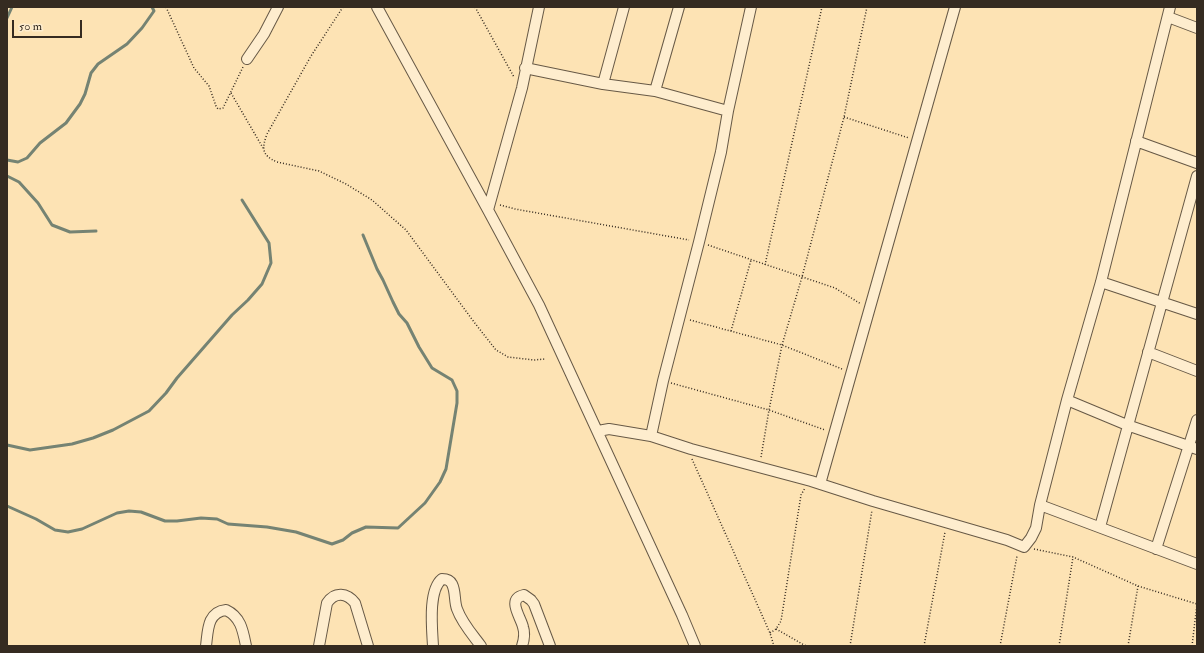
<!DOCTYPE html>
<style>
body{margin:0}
#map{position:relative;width:1204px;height:653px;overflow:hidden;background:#fde3b4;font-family:"IM FELL Double Pica",serif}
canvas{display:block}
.frame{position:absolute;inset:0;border:8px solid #352b21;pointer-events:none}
.scale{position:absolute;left:12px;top:20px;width:70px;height:18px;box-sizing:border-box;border:2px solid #352b21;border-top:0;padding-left:5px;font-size:12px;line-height:14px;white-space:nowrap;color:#352b21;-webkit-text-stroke:3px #feedce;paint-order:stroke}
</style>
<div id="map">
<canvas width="1204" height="653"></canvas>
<div class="frame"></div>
<div class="scale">50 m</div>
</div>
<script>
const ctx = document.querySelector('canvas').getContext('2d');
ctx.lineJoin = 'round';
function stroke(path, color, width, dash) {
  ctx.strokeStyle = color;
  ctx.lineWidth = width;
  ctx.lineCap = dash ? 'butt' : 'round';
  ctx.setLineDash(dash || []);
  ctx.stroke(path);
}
stroke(new Path2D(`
 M 7,18 L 12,7
 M 7,160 L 18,162 L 27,158 L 40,143 L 66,123 L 80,104 L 85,94 L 91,73 L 98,64 L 127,44 L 142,28 L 154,11 L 152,7
 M 7,176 L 19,182 L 38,203 L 52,225 L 70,232 L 96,231
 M 7,445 L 30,450 L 72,444 L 93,438 L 113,430 L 149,411 L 166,393 L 177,378 L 232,315 L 248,300 L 262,284 L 271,263 L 269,243 L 242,200
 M 7,506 L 36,519 L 55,530 L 68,532 L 82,529 L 117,513 L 129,511 L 141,512 L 165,521 L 177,521 L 201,518 L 217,519 L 228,524 L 267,527 L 296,532 L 332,544 L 343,540 L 352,533 L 366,527 L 398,528 L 425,503 L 440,482 L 446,469 L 457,403 L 457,391 L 452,380 L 432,368 L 419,347 L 407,323 L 399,314 L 393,302 L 383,280 L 377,269 L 363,235`), '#758373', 3);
const minor = new Path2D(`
 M 377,7 L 488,210 L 539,305 L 682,615 L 695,646
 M 1168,17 L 1197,28
 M 247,59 L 264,34 L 278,7
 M 525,68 L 603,84 L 655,91 L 728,111
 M 603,84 L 624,7
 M 655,91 L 679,7
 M 1136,141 L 1197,163
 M 488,210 L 522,88 L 539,7
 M 1101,282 L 1197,314
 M 1148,352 L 1197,371
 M 1067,400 L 1127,425 L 1197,449
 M 598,431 L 609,429 L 651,436 L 663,381 L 699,242 L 721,152 L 728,111 L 751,7
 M 651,436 L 691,449 L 811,481 L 873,501 L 1007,540 L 1024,547 L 1031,538 L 1036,528 L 1040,505 L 1067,400 L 1101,282 L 1170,7
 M 820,484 L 955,7
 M 1040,505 L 1197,564
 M 1100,527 L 1197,176
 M 1156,549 L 1197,420
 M 206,646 C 208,631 207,612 226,610 C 241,617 243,631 246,646
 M 319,646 L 327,603 C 335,591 347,593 355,603 L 368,646
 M 433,646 C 432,628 428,590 442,579 C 447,579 450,580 452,584 C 456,592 454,601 457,609 C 462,623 472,634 481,646
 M 522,646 C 524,640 525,633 523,627 C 521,617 506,599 524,595 L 531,600 L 534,604 L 550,646`);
stroke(minor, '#675946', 12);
stroke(new Path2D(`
 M 166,7 L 194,68 L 209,86 L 216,106 L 218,109 L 223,108 L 243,67
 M 343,7 L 311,56 L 267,134 C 262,148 261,155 277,162 L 319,171 L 346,184 L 372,200 L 406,230 L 474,322 L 496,350 L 508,357 L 534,360 L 545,359
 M 475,7 L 514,77
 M 231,93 L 263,148
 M 844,117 L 909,138
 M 500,205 L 515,209 L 689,240
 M 708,245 L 835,288 L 861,304
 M 765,265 L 822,7
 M 690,320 L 782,345 L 842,369
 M 731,331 L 751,260
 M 671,383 L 769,410 L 825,430
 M 761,457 L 769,410 L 782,345 L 802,277 L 844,117 L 867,7
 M 692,459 L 770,633 L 774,646
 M 1034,549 L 1073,557 L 1138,586 L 1197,604
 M 776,629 L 806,646
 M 770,633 L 776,629 L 781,621 L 801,495 L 805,488
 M 850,646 L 872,510
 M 924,646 L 945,532
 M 1000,646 L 1017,556
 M 1059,646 L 1073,557
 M 1128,646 L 1138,586
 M 1192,646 L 1197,604`), '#352b21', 1.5, [1, 2]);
stroke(minor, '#feedce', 10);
</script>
